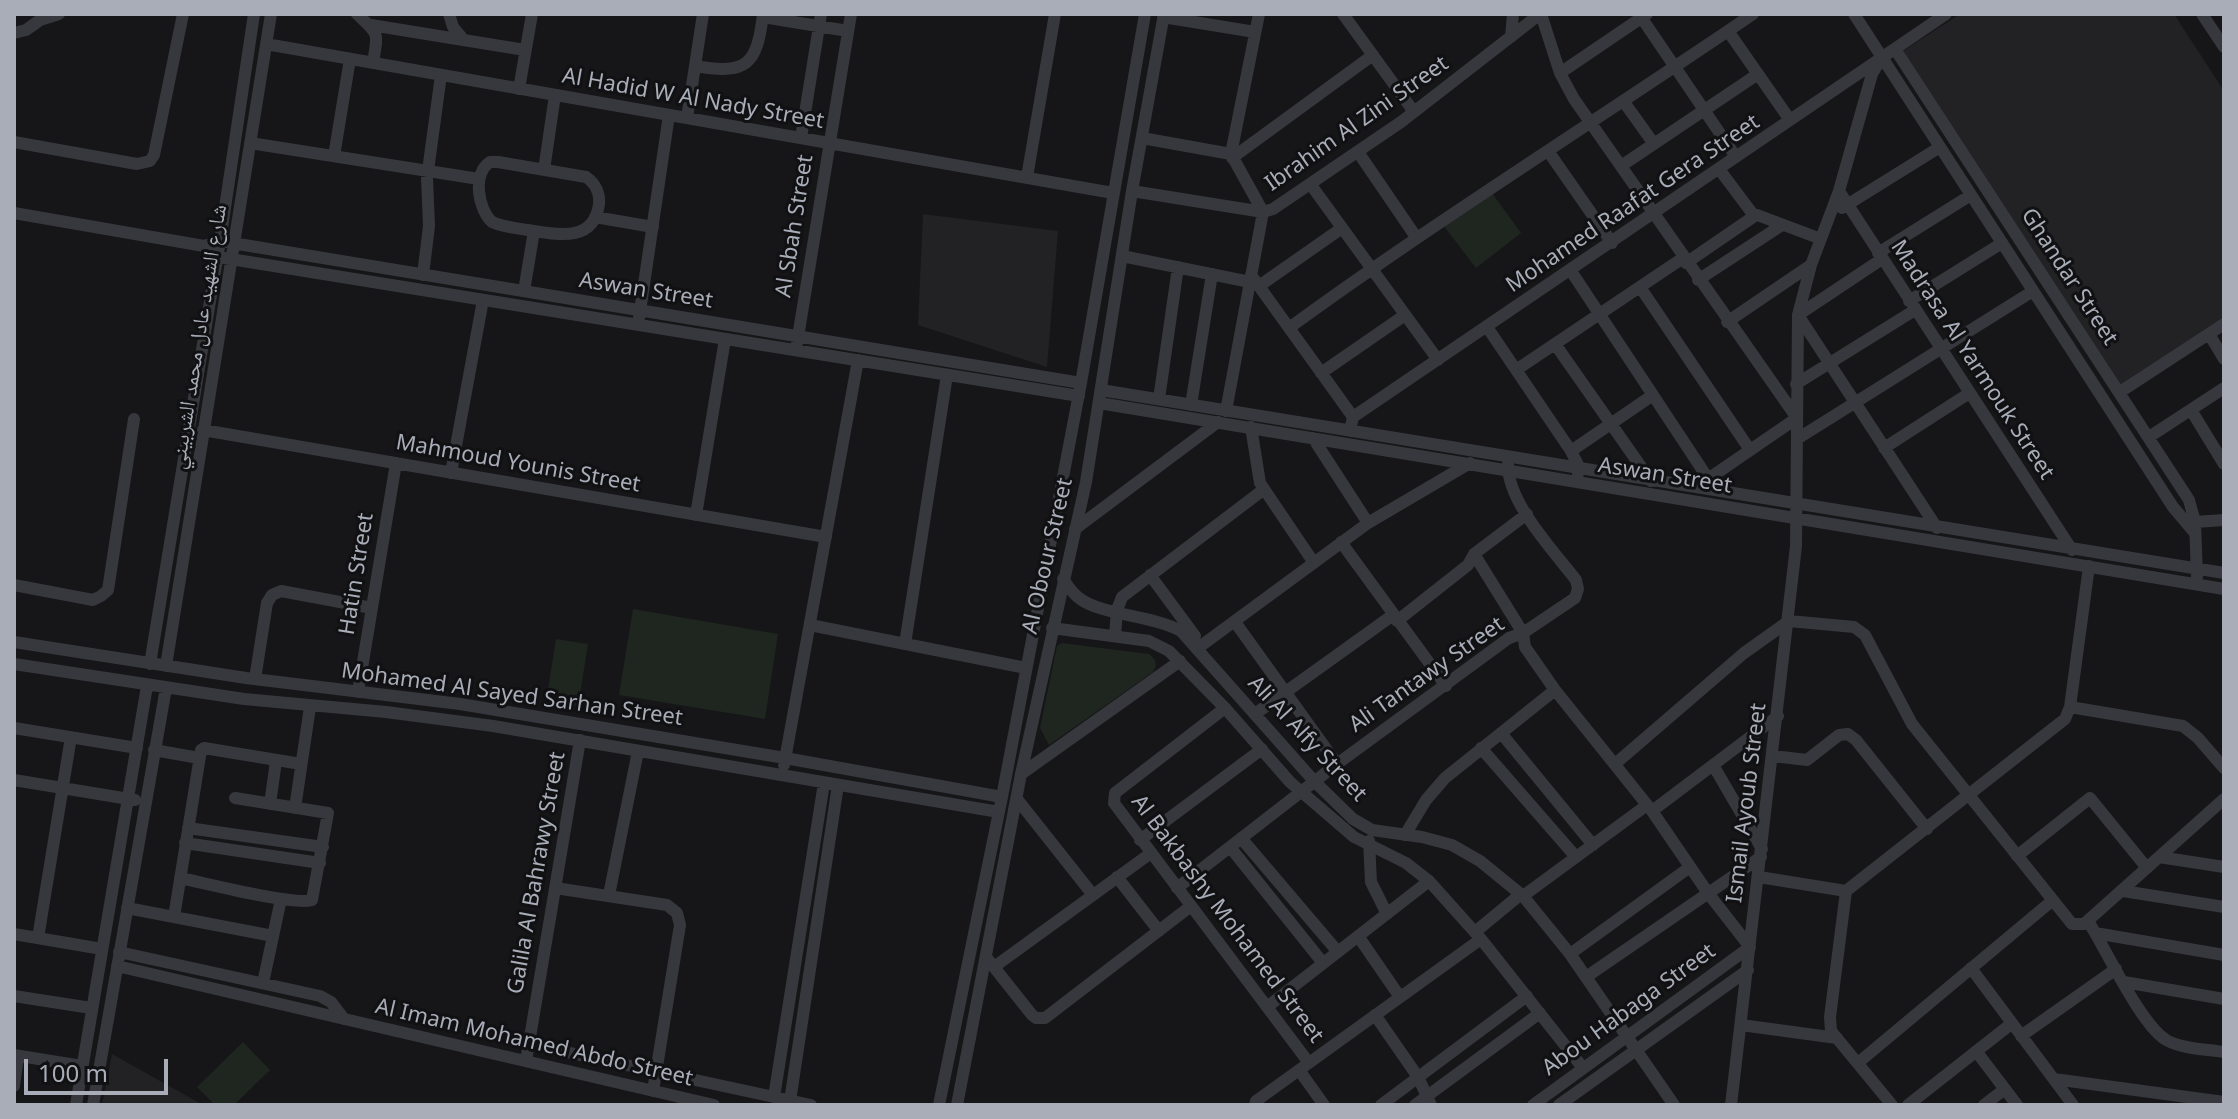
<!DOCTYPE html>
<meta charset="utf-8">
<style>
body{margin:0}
#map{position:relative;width:2238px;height:1119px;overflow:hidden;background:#161618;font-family:"Noto Sans",sans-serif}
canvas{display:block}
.frame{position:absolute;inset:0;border:16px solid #a8adb8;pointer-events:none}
.scale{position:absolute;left:24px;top:1059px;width:144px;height:36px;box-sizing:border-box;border:4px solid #a8adb8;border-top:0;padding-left:10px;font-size:24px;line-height:28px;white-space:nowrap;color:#a8adb8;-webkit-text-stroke:6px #111113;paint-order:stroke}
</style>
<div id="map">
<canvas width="2238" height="1119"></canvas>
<div class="frame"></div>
<div class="scale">100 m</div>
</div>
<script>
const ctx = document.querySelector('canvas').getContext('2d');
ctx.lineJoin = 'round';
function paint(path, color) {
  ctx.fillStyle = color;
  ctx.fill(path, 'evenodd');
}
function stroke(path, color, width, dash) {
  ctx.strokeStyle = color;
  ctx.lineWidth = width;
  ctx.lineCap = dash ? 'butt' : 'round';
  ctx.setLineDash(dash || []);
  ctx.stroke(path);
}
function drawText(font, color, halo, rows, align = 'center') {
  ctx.font = font + ' "Noto Sans","Noto Naskh Arabic",sans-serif';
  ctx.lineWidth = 6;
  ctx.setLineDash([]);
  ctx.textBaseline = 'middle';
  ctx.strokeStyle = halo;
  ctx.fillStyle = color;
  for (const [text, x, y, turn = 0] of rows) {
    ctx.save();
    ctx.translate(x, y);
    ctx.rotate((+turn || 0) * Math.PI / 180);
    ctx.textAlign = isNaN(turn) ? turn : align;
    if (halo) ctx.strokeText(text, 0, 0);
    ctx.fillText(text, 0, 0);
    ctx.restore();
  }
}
paint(new Path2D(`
 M 1960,14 L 2174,14 L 2224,91 L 2224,317 L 2121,385 L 1903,51 Z
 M 923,214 L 1058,231 L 1047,367 L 918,325 Z
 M 112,1054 L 203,1105 L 102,1105 Z`), '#222225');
paint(new Path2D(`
 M 1489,189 L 1521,233 L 1476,268 L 1440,221 Z
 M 633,609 L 778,634 L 765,719 L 619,695 Z
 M 556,639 L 588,644 L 578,707 L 546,702 Z
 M 1062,643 L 1149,654 L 1155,660 L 1156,666 L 1153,672 L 1049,745 L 1040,728 L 1057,646 Z
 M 243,1042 L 270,1070 L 234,1105 L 215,1105 L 197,1087 Z`), '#1e261f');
stroke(new Path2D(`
 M 357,14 C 380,36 378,31 373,63
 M 449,14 L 453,27 L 463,39
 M 1343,14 L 1414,112
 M 1541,14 L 1560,73 L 1574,99 L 1797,418 L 1708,479
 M 1639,14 L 1736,157
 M 1854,14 L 2173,507 L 2195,533
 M 2202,14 L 2224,47
 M 763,17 L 848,31
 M 1163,17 L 1255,32
 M 371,25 L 525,50
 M 1728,31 L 1790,120
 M 14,33 L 26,30 L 40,20 L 59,14
 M 1511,37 L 1513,14
 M 266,44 L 1113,193
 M 1895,49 L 2189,500 L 2195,522 L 2197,577
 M 695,66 C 747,75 757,65 763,14
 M 1560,73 L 1647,14
 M 519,89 L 532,14
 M 1624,102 L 1654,144
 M 687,118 L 703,14
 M 801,138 L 821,14
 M 1142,138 L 1231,154
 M 14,142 L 137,164 L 150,161 L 154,155 L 183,14
 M 250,143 L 479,179
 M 1548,151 L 1612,243
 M 1358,152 L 1416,237
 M 334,156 L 350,59
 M 1232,158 L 1373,55
 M 490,162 L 498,162 L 586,177 C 595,183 600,193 599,204 C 594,244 555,234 528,230 C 516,228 503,227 492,222 C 478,209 472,174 490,162 Z
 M 1621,166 L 1758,74
 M 1719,169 L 1752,213 L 1821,239
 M 544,170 L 555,95
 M 1027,177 L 1055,14
 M 1311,185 L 1438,360
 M 1132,191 L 1263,212 L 1273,209 L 1401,122 L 1540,14
 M 1839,191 L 2072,550
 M 1842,208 L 1940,147
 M 14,213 L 204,246 L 220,241 L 1081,383
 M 595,217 L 653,227
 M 204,246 L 218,257 L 1079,396
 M 1878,253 L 1971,195
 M 1122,256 L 1250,282
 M 1882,259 L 1798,315 L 1937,528
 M 1686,263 L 1756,215
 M 1571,271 L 1713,486
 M 423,275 L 429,226 L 427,178 L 441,75
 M 1251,275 L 1353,417
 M 1698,280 L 1782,225
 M 1259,286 L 1342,228
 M 1640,287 L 1750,450
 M 524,291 L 534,231
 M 1909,301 L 2002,243
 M 639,318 L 669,115
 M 1727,322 L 1811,265
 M 1487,327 L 1571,451 L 1578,465 L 1578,474
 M 1289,328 C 1440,218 1599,119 1753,14
 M 2209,334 L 2224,359
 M 797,343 L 851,14
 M 1555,344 L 1651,481
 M 1516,370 L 1683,258
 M 1321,373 L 1405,315
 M 1796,384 L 1915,310
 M 1101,390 L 2224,573
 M 2120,392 L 2224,324
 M 1159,399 L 1178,267
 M 1099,403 L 2224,589
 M 1191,405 L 1212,274
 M 2191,410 L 2224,464
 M 1226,411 L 1263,212 L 1231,154 L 1259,14
 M 1251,427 L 1260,483 L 1314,563
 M 203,430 L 826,537
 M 1350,431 L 1353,417 L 1946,14
 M 2149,437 L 2224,388
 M 1313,438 L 1368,523
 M 1797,439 L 2033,291
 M 1884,448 L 1968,394
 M 1571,451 L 1653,395
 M 451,473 L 483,300
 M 696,515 L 725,339
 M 2195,522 L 2224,520
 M 1075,529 L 1218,422
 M 1341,542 L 1446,686
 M 1474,554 L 1523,633 L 1525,647 L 1555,690 L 1652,811 L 1708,893 L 1750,947 L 1533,1105
 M 1150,575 L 1195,636
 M 1063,579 C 1068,586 1072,593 1079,598 C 1100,615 1152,615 1181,631 L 1314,781 L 1353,819 L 1372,830 L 1422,837 L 1452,845 L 1480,861 L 1523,896 L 1570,954 L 1674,1105
 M 14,585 L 93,600 L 101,596 L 108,590 L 134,419
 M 1397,621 L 1468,565 L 1474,554 L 1527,514
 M 1235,622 L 1337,764
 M 810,625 L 1026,668
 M 1052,628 L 1149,641 L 1169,651 L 1225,708 L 1290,782 L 1354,837 L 1406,863 L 1429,881 L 1481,939 L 1583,1068
 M 1115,636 L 1117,610 L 1122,597 L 1263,490
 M 14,642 L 246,678 L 460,704 L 785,758 L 1002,797
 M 905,644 L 947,375
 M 1198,648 L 1368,523 L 1470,463
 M 14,664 L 244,699 L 386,712 L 493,726 L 999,812
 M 150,664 L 220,241 L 254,14
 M 166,666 L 271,14
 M 255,679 L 267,603 L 272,595 L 281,591 L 372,608
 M 358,692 L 396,463
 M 2070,707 L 2183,726 L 2198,738 L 2224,768
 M 1225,708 L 1115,793 L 1114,803 L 1309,1063
 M 1255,714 L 1393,615
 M 14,728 L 137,748
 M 1501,733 L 1593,845
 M 1481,748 L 1576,857
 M 154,750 L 199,758
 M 1773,756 L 1807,760 L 1839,735 L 1848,734 L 1856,740 L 1927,829
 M 1615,764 L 1744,653 L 1789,621 L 1854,627 L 1865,635 L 1912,724 L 2072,924 L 2084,924 L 2224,799
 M 784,765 L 858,360
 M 1713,765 L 1762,849
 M 1021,774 L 1180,661
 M 14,780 L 135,800
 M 1017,799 L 1093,895
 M 270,804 L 276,761
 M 295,808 L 310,707
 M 1652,811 L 1778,716
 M 188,828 L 323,847
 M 1405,835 L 1426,800 L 1445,778 L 1555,690
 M 1241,838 L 1338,952
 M 1140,840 L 1262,749
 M 1369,841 L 1371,882 L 1387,914
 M 185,843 L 320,863
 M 1230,847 L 1323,963
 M 2017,856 L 2090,798 L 2147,868
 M 2159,857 L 2224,867
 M 1117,877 L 1159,931
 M 1759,877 L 1846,891
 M 180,878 C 205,883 293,906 312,900 L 328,813 L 235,798
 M 555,888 L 667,905 L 677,913 L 680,925 L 653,1091
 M 1177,888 L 1337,764 L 1509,638 L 1523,633 L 1575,598 L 1578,589 L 1576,580 C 1553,550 1507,502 1508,464
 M 2123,891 L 2224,907
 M 609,895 L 638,751
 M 1523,896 L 1647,805
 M 127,908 L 273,936
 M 174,917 L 201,750 L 204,748 L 301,764
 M 2088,921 C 2106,949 2142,1028 2168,1041 C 2184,1049 2206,1049 2224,1052
 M 1475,932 L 1521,894
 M 2095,933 L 2224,955
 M 14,934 L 102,949
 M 1358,936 L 1400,997
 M 38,938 L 71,737
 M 119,952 L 320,996 L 331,1002 L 344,1019
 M 1570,954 L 1690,867
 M 986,957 L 1032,1015 L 1036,1018 L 1045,1018 L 1191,906
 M 117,966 L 714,1105
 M 994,967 L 1151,853
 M 1971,968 L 2073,1105
 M 1586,977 L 1761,857
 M 2124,982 L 2224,999
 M 263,983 L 281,899
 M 14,996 L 91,1008
 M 1267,1007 L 1429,881
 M 1375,1015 L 1418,1077 L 1431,1105
 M 1741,1025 L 1837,1038
 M 2021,1036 L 2116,969
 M 529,1044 L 811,1105
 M 1976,1051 L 2017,1105
 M 14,1055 L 82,1066
 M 526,1061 L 580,740
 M 1859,1062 L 2053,900
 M 1299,1070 L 1324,1105
 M 2054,1079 L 2224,1102
 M 14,1086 L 18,1056
 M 774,1097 L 824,783
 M 790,1101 L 838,785
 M 76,1105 L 147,686
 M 93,1105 L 166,688
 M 939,1105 L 1002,797 L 1081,383 L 1145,14
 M 957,1105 L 1021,774 L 1086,482 L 1132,191 L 1164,14
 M 1255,1105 L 1256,1101 L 1481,939
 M 1381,1105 L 1527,996
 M 1415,1105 L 1540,1013
 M 1559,1105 L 1748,970
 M 1731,1105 L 1796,546 L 1798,315 L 1811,265 L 1839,191 L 1872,74 L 1882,57
 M 1892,1105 L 1831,1031 L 1830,1017 L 1846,891 L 2065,719 L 2070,707 L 2089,566
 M 1908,1105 L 2011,1024
 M 1984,1105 L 2005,1089`), '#37383d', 12);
drawText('22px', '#a8adb8', '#111113', [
 ["Al Hadid W Al Nady Street",693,99,10],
 ["Ibrahim Al Zini Street",1357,124,-35],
 ["Mohamed Raafat Gera Street",1633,204,-34],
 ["Al Sbah Street",795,226,-81],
 ["Ghandar Street",2069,277,57],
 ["Aswan Street",646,291,9],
 ["شارع الشهيد عادل محمد الشربيني",199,337,-81],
 ["Madrasa Al Yarmouk Street",1972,360,57],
 ["Mahmoud Younis Street",518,464,10],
 ["Aswan Street",1665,476,9],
 ["Al Obour Street",1048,556,-77],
 ["Hatin Street",357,574,-81],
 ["Ali Tantawy Street",1427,675,-35],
 ["Mohamed Al Sayed Sarhan Street",512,695,8],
 ["Ali Al Alfy Street",1307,739,47],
 ["Ismail Ayoub Street",1747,803,-83],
 ["Galila Al Bahrawy Street",537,873,-80],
 ["Al Bakbashy Mohamed Street",1227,919,53],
 ["Abou Habaga Street",1629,1010,-36],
 ["Al Imam Mohamed Abdo Street",534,1043,13]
]);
</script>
